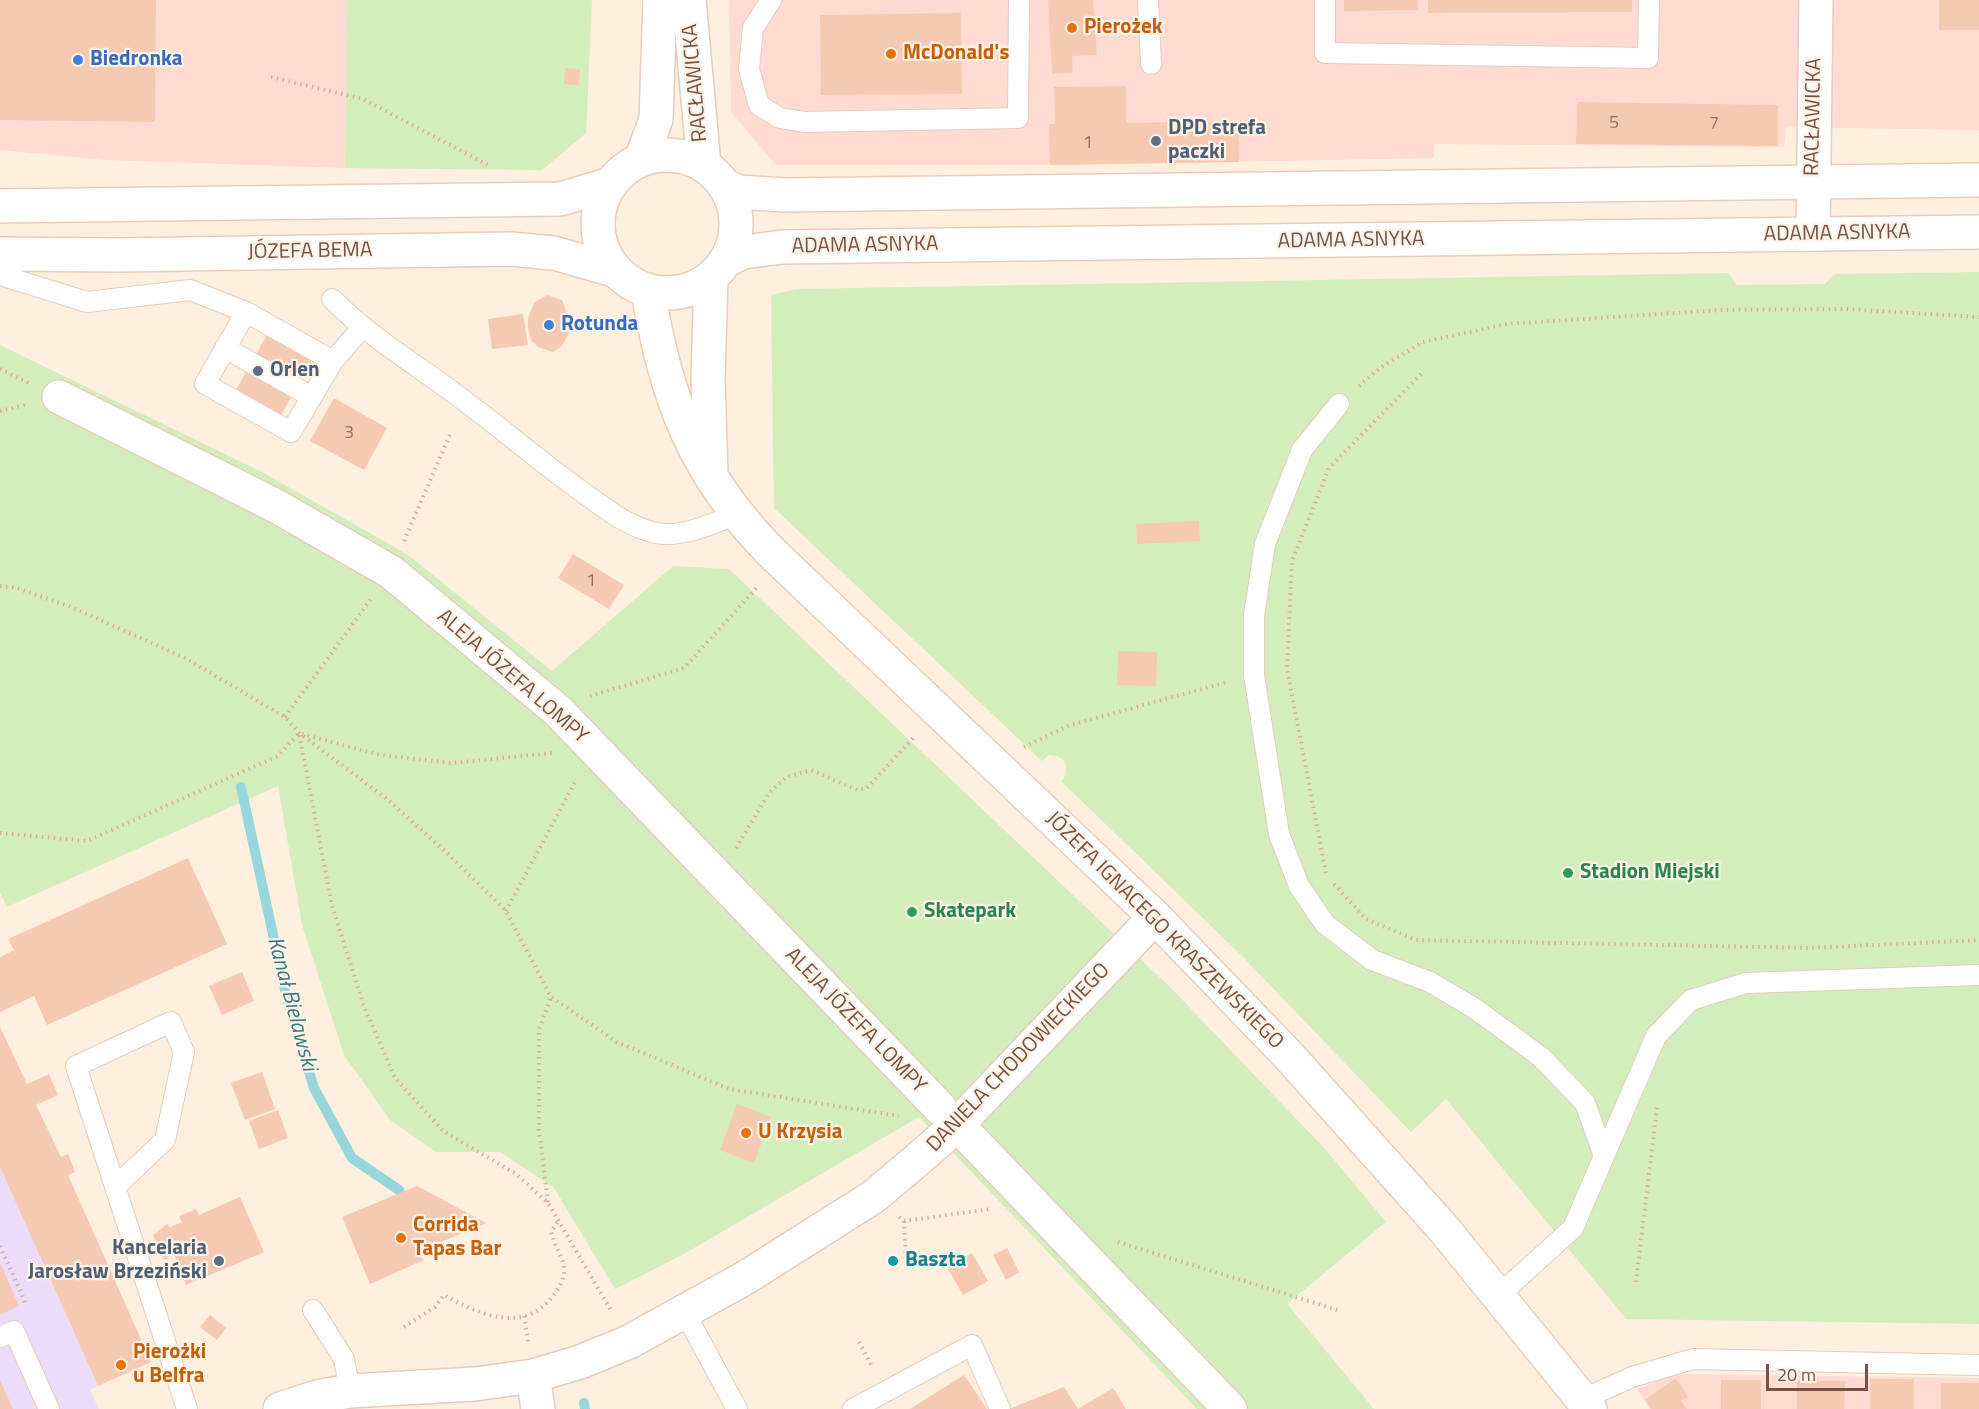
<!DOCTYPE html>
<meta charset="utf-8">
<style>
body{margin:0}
#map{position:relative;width:1979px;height:1409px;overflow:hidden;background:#feefde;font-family:"Titillium Web",sans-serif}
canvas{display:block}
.scale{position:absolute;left:1766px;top:1364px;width:102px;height:27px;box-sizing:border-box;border:3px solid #765244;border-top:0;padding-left:8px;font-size:18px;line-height:21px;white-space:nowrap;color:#765244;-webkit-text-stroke:4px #fff3e7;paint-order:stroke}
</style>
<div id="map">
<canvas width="1979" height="1409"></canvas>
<div class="scale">20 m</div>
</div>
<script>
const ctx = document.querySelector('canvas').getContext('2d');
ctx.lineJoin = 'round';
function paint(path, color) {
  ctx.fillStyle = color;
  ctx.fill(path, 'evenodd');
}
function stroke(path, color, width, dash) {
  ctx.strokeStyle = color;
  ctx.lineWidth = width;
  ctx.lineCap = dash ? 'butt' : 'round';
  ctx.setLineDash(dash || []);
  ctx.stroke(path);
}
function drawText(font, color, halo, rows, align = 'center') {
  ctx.font = font + ' "Titillium Web",sans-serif';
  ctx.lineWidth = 4.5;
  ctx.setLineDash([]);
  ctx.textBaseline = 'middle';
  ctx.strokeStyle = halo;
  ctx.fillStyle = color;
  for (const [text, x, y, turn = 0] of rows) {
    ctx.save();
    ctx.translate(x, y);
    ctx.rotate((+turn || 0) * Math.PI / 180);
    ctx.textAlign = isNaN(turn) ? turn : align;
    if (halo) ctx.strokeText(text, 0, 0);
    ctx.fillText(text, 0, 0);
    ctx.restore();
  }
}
paint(new Path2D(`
 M 0,0 L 347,0 L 345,168 L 107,160 L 0,150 Z
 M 729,0 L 1979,0 L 1979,130 L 1786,127 L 1784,147 L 1434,144 L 1434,158 L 1050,165 L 776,165 L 731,112 Z
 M 1677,1374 L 1979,1378 L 1979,1409 L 1650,1409 L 1637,1389 Z`), '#ffdbd2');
paint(new Path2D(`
 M 0,1167 L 98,1386 L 90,1390 L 99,1409 L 0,1409 Z`), '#ecdbfa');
paint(new Path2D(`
 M 347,0 L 592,0 L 586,133 L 542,170 L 345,168 Z
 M 1979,272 L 1979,1324 L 1626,1319 L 1446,1099 L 1411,1132 L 1241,955 L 1062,782 C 1070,767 1067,756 1049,755 L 1042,761 L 774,508 L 771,295 L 797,289 L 1728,273 L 1737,285 L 1825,284 L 1834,274 Z
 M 0,345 L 262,472 L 407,554 L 552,671 L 673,566 L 729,569 L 1172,989 L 1326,1150 L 1386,1222 L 1287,1304 L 1374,1409 L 1197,1409 L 919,1117 L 682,1255 L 615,1289 L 554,1188 L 500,1152 L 436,1152 L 390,1120 L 344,1055 L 302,925 L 278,786 L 7,907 L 0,893 Z`), '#d4edbc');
stroke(new Path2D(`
 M 241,787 L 287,999 L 314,1088 L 352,1158 L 399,1190
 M 584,1403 L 585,1409`), '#97d7dc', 10);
paint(new Path2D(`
 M 0,0 L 156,0 L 155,122 L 0,120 Z
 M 1048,0 L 1093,0 L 1097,55 L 1072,56 L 1073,73 L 1052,74 Z
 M 1344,0 L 1418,0 L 1418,10 L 1344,11 Z
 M 1428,0 L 1632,0 L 1632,12 L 1428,13 Z
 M 1939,0 L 1979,0 L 1979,30 L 1939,30 Z
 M 961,13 L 962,94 L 821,95 L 820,15 Z
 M 565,68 L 580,69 L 579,85 L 564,84 Z
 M 1126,86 L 1126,123 L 1238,121 L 1239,162 L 1050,165 L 1049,124 L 1055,124 L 1054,87 Z
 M 1577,102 L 1778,105 L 1778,146 L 1576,144 Z
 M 547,295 L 562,300 L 570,322 L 569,333 L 562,346 L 553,352 L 538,347 L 531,340 L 528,328 L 528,318 L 534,303 Z
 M 523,314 L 528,345 L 492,349 L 488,319 Z
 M 271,328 L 316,354 L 277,422 L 232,397 Z
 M 334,398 L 387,428 L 364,470 L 310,441 Z
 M 1199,521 L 1200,541 L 1137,544 L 1136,524 Z
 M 573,554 L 624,585 L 609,609 L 558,578 Z
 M 1118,651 L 1157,652 L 1156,686 L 1117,685 Z
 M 188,858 L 227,944 L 47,1025 L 34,996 L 0,1012 L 0,957 L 14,950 L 8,939 Z
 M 242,972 L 254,1001 L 222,1015 L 209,986 Z
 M 0,1027 L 27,1084 L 49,1074 L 58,1095 L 36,1105 L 61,1157 L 68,1154 L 75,1172 L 68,1175 L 151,1362 L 98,1386 L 0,1167 Z
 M 262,1072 L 275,1109 L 245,1120 L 231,1083 Z
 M 737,1104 L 771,1117 L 754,1163 L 720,1150 Z
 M 278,1110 L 288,1138 L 259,1149 L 249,1121 Z
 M 417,1186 L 486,1223 L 415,1253 L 424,1260 L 370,1284 L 342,1217 Z
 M 240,1197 L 264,1252 L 186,1285 L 174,1255 L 164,1260 L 153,1235 L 167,1224 L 170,1227 L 182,1222 L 179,1216 L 196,1209 L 199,1215 Z
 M 1007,1248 L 1019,1272 L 1006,1280 L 993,1255 Z
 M 972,1253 L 988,1281 L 963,1295 L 947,1267 Z
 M 0,1263 L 19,1306 L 0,1315 Z
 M 210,1315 L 226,1328 L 217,1340 L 200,1327 Z
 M 964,1375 L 987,1409 L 910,1409 Z
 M 1676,1378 L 1688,1397 L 1681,1401 L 1687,1409 L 1651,1409 L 1645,1400 Z
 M 1870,1379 L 1914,1379 L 1914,1409 L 1870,1409 Z
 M 0,1380 L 13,1409 L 0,1409 Z
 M 1721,1380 L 1761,1380 L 1761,1409 L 1721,1409 Z
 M 1797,1381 L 1845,1381 L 1844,1409 L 1797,1409 Z
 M 1941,1383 L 1979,1383 L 1979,1409 L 1941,1409 Z
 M 1064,1387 L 1078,1409 L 1113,1388 L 1126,1409 L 1009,1409 Z`), '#f6c9b3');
const lane = new Path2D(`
 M 771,0 L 753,28 L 749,69 L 759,105 L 780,118 L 805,122 L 1018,118 L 1019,0
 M 1148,0 L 1151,64
 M 1325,0 L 1325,53 L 1648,58 L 1649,0
 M 0,275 L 87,302 L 190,290 L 246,312 L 333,361 L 362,328
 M 332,299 C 370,337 415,364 458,396 C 500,427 539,461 581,491 C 603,507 628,527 656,533 C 682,538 711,524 735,515
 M 246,312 L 205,384 L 291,432 L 333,361
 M 225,348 L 312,397
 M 1339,404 L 1302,450 L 1265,544 L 1254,615 L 1254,675 L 1279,834 L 1299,886 L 1325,924 L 1372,960 L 1430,982 L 1474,1008 L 1541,1057 L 1585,1103 L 1604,1156
 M 116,1186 L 165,1140 L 184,1052 L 171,1022 L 76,1066 L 187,1409
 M 1499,1295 L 1573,1228 L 1656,1036 L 1691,1000 L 1746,983 L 1979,975
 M 313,1310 L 344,1359 L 350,1391
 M 684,1311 L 737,1409
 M 0,1337 L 14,1331 L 49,1409
 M 1583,1399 L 1632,1377 L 1693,1359 L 1979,1365
 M 853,1409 L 972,1345 L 1000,1409`);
const street = new Path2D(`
 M 689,0 L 704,165
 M 641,160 L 656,119 L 660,0
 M 1813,234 L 1816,0
 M 59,397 L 276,506 L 391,572 L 558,711 L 940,1108
 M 970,1138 L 1230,1409
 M 533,1376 L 538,1409
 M 280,1409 L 317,1397 L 350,1391 L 475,1384 L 533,1376 L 580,1362 L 629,1342 L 745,1278 L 873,1197 L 916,1161 L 957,1125 L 1155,917`);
const secondary = new Path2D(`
 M598 224a69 69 0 1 1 138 0a69 69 0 1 1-138 0Z
 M 725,186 L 739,192 L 784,195 L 1979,180
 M 0,206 L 560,199 L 611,184
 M 0,254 L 118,255 L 511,249 L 554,253 L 617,271
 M 725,261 L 743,252 L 783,247 L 1979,232
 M 711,277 L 708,379 L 711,474
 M 648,290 C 665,397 694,473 771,552 L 1155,917 L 1289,1056 L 1443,1228 L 1590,1409`);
stroke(lane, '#e5ccbd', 22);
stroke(street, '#e5ccbd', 36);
stroke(secondary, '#ebccb9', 36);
stroke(new Path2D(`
 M 271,77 L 363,99 L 488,165
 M 0,369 L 31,384
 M 1359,386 L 1380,368 L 1423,342 L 1507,324 L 1721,310 L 1846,309 L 1979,317
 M 0,411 L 29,404
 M 404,541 L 451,432
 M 0,586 L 17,588 L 71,607 L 185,658 L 285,717 L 299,733 L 387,799 L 447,853 L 506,911 L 551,997 L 617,1042 L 729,1089 L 899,1116
 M 590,696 L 684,668 L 758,586
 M 285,717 L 371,599
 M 302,734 L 380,755 L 452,763 L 552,753
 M 1024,747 L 1070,725 L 1228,682
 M 0,833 L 87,841 L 278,756 L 299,733 L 332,906 L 365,1009 L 395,1078 L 443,1131 L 516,1174 L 548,1203 L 612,1312
 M 736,848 L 769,793 L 786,777 L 811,770 L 857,790 L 867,788 L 915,736
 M 1326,873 L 1287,669 L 1292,561 L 1329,468 L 1423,372
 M 1334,884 L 1366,919 L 1416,940 L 1809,948 L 1979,940
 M 506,911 L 576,780
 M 548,1202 L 539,1130 L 539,1030 L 551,997
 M 899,1217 L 904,1221 L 991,1209
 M 904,1221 L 906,1262
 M 1118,1242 L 1341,1311
 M 0,1246 L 27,1306
 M 1636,1282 L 1657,1107
 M 524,1316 L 528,1342
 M 404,1327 L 435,1307 L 444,1295 C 478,1314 524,1335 553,1296 C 559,1288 566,1278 564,1267 C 562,1255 554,1244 551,1232 L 558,1221
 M 859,1342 L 873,1368`), '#dbac97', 4, [1.5, 4.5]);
stroke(lane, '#fff', 20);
stroke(street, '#fff', 33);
stroke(secondary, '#fff', 33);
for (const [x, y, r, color] of [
 [1072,28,6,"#e8710a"],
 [891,54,6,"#e8710a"],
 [78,60,6,"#3f7fe0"],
 [1156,141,6,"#5c6f8a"],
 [549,325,6,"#3f7fe0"],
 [258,371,6,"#5c6f8a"],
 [1568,873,6,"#2e9e5b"],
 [912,912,6,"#2e9e5b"],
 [746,1133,6,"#e8710a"],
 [401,1238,6,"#e8710a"],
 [219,1261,6,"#5c6f8a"],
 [893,1261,6,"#0f9aa8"],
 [121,1365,6,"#e8710a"]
]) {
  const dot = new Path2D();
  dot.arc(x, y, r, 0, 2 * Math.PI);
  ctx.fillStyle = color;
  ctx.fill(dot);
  stroke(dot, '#fff3e7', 2);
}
drawText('18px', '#967060', null, [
 ["5",1614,124],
 ["7",1714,125],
 ["1",1088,144],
 ["3",349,434],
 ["1",591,582]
]);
drawText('bold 21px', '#c56008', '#fff3e7', [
 ["Pierożek",1084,28],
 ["McDonald's",903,54],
 ["U Krzysia",758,1133],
 ["Corrida",413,1226],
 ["Tapas Bar",413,1250],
 ["Pierożki",133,1353],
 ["u Belfra",133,1377]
], 'left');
drawText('bold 21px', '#366cbe', '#fff3e7', [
 ["Biedronka",90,60],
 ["Rotunda",561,325]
], 'left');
drawText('21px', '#765244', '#fff3e7', [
 ["RACŁAWICKA",696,83,-95],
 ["RACŁAWICKA",1814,117,-89],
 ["ADAMA ASNYKA",1837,234,-1],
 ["ADAMA ASNYKA",1351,241,-1],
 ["ADAMA ASNYKA",865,246,-1],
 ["JÓZEFA BEMA",310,252,-1],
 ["ALEJA JÓZEFA LOMPY",512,677,41],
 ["JÓZEFA IGNACEGO KRASZEWSKIEGO",1164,931,45],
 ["ALEJA JÓZEFA LOMPY",855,1021,46],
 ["DANIELA CHODOWIECKIEGO",1019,1058,-46]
]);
drawText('bold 21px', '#4e5e75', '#fff3e7', [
 ["DPD strefa",1168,129],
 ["paczki",1168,153],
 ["Orlen",270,371],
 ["Kancelaria",207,1249,"right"],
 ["Jarosław Brzeziński",207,1273,"right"]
], 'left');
drawText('bold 21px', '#27864d', '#fff3e7', [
 ["Stadion Miejski",1580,873],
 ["Skatepark",924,912]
], 'left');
drawText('bold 21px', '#0d838f', '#fff3e7', [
 ["Baszta",905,1261]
], 'left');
drawText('italic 22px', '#36787e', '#fff3e7', [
 ["Kanał Bielawski",291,1004,75]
]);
</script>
